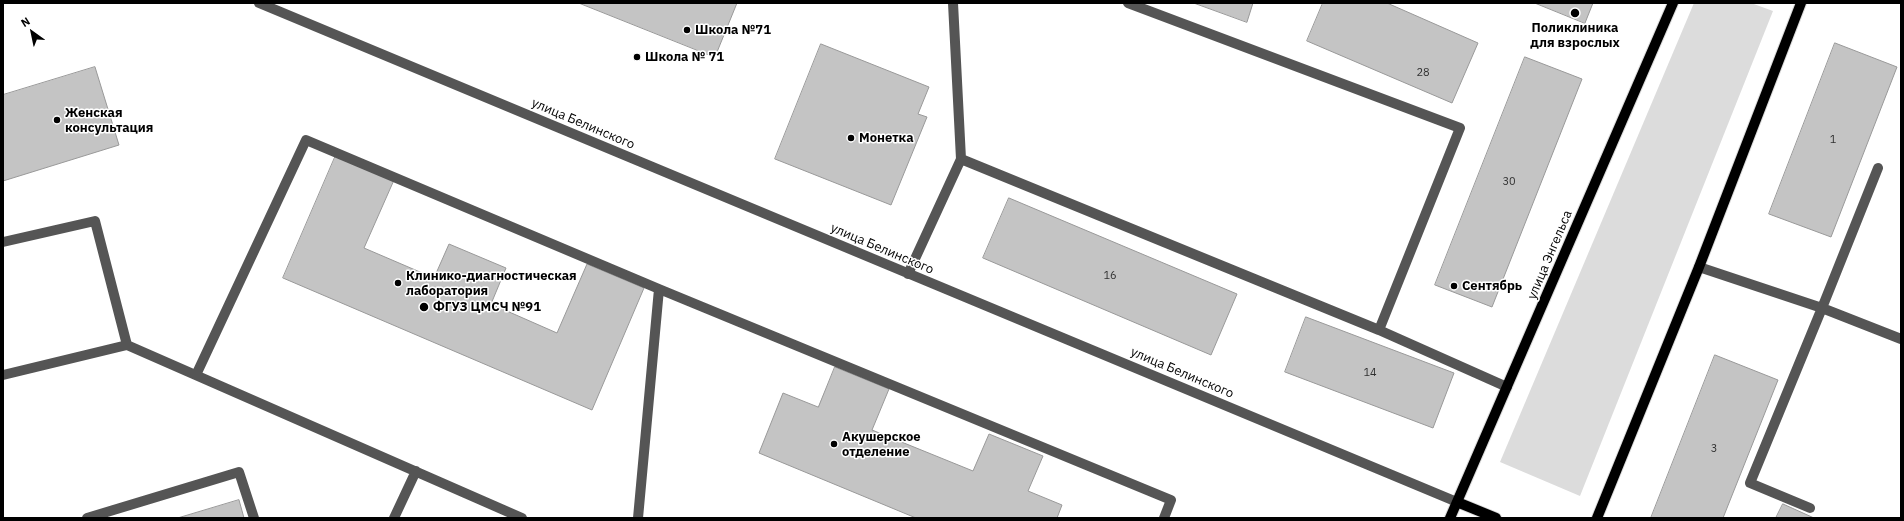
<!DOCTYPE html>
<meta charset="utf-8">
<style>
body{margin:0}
#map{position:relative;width:1904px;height:521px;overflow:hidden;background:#fff;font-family:"IBM Plex Sans",sans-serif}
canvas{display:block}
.frame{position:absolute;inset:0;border:4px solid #000;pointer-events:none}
.north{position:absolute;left:12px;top:12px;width:40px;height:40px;-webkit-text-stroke:3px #fff;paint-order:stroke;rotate:327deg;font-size:11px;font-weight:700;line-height:16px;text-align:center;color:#000}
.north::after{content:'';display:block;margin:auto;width:14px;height:18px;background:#000;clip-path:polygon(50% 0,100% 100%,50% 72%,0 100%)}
</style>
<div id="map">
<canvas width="1904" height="521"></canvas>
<div class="frame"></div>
<div class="north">N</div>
</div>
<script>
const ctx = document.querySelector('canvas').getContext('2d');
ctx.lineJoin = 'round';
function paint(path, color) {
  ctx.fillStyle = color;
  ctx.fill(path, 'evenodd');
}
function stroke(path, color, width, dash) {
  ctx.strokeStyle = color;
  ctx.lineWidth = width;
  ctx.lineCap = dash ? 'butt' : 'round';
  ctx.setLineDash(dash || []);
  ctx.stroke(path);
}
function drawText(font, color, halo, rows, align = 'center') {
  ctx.font = font + ' "IBM Plex Sans",sans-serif';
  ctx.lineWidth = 3;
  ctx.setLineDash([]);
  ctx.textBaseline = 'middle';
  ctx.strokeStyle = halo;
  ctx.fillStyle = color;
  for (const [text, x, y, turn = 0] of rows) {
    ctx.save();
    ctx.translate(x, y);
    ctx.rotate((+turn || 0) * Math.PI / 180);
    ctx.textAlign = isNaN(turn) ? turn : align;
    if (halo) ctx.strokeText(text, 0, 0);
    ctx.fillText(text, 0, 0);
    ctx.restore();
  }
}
paint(new Path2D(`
 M 1694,3 L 1751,3 L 1773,11 L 1580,496 L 1500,462 Z`), '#dcdcdc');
const building = new Path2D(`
 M 579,3 L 737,3 L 715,57 Z
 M 1194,3 L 1253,3 L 1247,22 Z
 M 1323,3 L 1387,3 L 1478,43 L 1452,103 L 1307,41 Z
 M 1535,3 L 1593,3 L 1585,23 Z
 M 1835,43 L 1897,67 L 1831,237 L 1769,214 Z
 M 821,44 L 929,87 L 918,114 L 927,117 L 891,205 L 775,159 Z
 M 1525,57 L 1582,79 L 1492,307 L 1435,285 Z
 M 95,67 L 119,145 L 3,181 L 3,95 Z
 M 336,155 L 394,180 L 364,248 L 434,278 L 449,244 L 506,268 L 491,304 L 557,333 L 587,264 L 644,288 L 592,410 L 283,278 Z
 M 1009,198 L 1237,294 L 1211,355 L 983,258 Z
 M 1306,317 L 1454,373 L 1433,428 L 1285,372 Z
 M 1715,355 L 1778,380 L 1723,518 L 1651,518 Z
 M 835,367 L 889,389 L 872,430 L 973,471 L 989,434 L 1043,456 L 1028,491 L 1062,505 L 1057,518 L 916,518 L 759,453 L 783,393 L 818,407 Z
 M 239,500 L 244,518 L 178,518 Z
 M 1783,504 L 1814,518 L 1776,518 Z`);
paint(building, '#c4c4c4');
stroke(building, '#999', 1);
const major = new Path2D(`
 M 1457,502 L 1496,518
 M 1450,518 L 1673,3
 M 1597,518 L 1699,267 L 1801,3`);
stroke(major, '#dbdbdb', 12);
stroke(new Path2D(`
 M 259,3 L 1457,502
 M 961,159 L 1379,330 L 1460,128 L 1128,3
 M 1878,168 L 1822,308 L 1901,339
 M 3,242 L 95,221 L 127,345
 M 1699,267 L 1822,308 L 1750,483 L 1810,508
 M 908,274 L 961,159 L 953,3
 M 659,289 L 1171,500 L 1164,518
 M 1379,330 L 1507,387
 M 3,375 L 127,345 L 522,518
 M 196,375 L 306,140 L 659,289 L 638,518
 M 87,518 L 239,472 L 254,518
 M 394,518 L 416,471`), '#555', 10);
stroke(major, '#000', 10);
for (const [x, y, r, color] of [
 [1575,13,5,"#000"],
 [687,30,4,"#000"],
 [637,57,4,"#000"],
 [57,120,4,"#000"],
 [851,138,4,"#000"],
 [398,283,4,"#000"],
 [1454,286,4,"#000"],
 [424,307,5,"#000"],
 [834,444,4,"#000"]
]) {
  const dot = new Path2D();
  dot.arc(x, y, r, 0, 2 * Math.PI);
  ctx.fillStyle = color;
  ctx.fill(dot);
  stroke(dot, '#fff', 1.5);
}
drawText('11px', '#313131', null, [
 ["28",1423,73],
 ["1",1833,140],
 ["30",1509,182],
 ["16",1110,276],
 ["14",1370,373],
 ["3",1714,449]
]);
drawText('bold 13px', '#000', '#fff', [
 ["Поликлиника",1575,28,"center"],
 ["для взрослых",1575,43,"center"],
 ["Школа №71",695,30],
 ["Школа № 71",645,57],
 ["Женская",65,113],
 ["консультация",65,128],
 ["Монетка",859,138],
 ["Клинико-диагностическая",406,276],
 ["лаборатория",406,291],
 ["Сентябрь",1462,286],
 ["ФГУЗ ЦМСЧ №91",433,307],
 ["Акушерское",842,437],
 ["отделение",842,452]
], 'left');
drawText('13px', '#000', '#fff', [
 ["улица Белинского",583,124,23],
 ["улица Белинского",882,249,23],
 ["улица Энгельса",1550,255,-67],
 ["улица Белинского",1182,373,23]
]);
</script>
